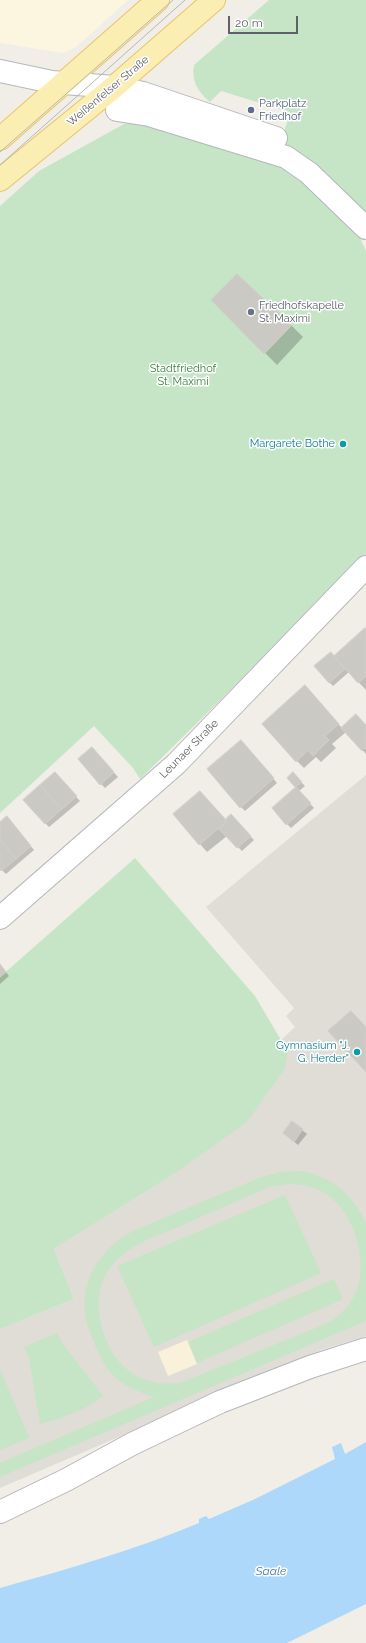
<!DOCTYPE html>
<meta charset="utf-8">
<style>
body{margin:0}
#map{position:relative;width:366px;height:1643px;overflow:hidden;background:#f0eee7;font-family:Raleway,sans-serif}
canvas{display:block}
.scale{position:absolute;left:228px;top:16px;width:70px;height:18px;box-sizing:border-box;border:2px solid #5e6266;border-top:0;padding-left:5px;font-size:12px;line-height:14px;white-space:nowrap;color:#5e6266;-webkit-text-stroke:3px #fff;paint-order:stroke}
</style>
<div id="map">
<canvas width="366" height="1643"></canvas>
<div class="scale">20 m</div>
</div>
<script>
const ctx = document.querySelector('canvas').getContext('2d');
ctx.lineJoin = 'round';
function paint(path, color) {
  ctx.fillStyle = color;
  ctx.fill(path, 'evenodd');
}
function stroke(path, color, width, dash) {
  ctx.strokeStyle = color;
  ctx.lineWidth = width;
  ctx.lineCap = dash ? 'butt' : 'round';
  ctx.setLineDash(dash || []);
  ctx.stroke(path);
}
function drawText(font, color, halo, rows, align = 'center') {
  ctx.font = font + ' Raleway,sans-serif';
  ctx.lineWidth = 3;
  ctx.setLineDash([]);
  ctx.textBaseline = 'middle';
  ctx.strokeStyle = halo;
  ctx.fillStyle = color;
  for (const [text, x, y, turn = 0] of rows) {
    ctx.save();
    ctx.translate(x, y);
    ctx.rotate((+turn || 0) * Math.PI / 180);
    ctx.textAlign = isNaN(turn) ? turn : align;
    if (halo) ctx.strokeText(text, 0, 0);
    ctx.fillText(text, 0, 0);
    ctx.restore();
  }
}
paint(new Path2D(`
 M 0,0 L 128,0 L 75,48 L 63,53 L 0,43 Z`), '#fcf5e0');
paint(new Path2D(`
 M 366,775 L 366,1336 L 321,1350 L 0,1488 L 0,1329 L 74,1299 L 54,1249 L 174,1174 L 288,1052 L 282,1039 L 295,1027 L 286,1016 L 294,1008 L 206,907 Z`), '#dfddd5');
paint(new Path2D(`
 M 269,0 L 366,0 L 366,220 L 280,146 L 290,112 L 221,91 L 210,102 C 198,92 191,81 194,65 Z
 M 143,122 L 285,163 L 355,227 L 366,251 L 366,557 L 140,779 L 133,768 L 94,726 L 0,813 L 0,206 L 39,171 L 124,124 Z
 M 135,858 L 255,996 L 288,1052 L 285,1068 L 247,1122 L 174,1174 L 54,1249 L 74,1299 L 0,1329 L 0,977 Z
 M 301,1171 C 332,1177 354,1195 366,1224 L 366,1321 L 0,1477 L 0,1463 L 154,1397 C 139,1392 123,1386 112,1374 C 103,1364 97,1351 93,1339 C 89,1330 85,1320 85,1310 C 82,1276 104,1246 133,1231 L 259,1178 L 280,1172 ZM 289,1184 C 324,1185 340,1200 354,1230 C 366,1267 364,1301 328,1323 L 180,1383 C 154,1386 129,1378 114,1355 C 95,1324 90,1281 121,1256 C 138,1241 162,1234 183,1225 C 211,1212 240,1200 269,1187 Z
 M 285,1195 L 321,1273 L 154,1347 L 117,1266 Z
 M 334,1279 L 343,1299 L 197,1363 L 188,1342 Z
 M 57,1333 L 63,1344 L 103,1396 C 82,1412 65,1417 40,1424 L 29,1357 L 24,1347 Z
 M 0,1369 L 29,1438 L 0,1450 Z`), '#c6e5c6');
paint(new Path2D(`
 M 187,1340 L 197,1364 L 168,1376 L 158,1352 Z`), '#f9f1d9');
paint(new Path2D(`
 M 366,1442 L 366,1604 L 287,1643 L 0,1643 L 0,1588 C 68,1569 134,1550 199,1523 L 199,1519 L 206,1516 L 209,1519 L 255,1499 L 335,1459 L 332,1447 L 341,1443 L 345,1454 Z`), '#add8f9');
paint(new Path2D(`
 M 213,300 L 291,325 L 303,337 L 277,365 Z
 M 366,631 L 366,690 L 349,672 L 333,686 L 329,682 L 335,657 Z
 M 312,694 L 342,728 L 366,726 L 366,754 L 346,732 L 332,744 L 336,748 L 321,762 L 316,757 L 304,768 L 297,761 Z
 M 245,745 L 277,783 L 245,811 L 241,807 Z
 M 95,752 L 118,777 L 105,788 L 101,784 Z
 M 293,774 L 305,786 L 299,791 L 314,808 L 291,828 L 287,824 L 296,788 L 288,778 Z
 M 58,777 L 80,801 L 49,827 L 45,823 Z
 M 200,792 L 226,820 L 231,816 L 254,840 L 242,851 L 227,836 L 207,852 L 174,815 Z
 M 10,821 L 34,850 L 6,874 L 0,868 L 0,823 Z
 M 0,964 L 9,976 L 0,984 Z
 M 292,1122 L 307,1134 L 298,1145 L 284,1133 Z`), '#0003');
const building = new Path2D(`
 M 237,274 L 292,325 L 264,354 L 211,300 Z
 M 365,628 L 366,630 L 366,676 L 358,683 L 334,656 Z
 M 331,652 L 345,669 L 329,683 L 314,666 Z
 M 305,685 L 339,724 L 325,736 L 329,740 L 313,756 L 308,750 L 296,762 L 262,724 Z
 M 356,714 L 366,725 L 366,747 L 362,751 L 341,728 Z
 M 241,740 L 274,778 L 240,808 L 207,769 Z
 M 92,747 L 114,772 L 100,785 L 78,759 Z
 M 55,772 L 77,796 L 62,809 L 40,785 Z
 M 293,772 L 302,782 L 295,787 L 287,778 Z
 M 40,785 L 62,809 L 45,824 L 23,800 Z
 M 296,787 L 311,803 L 286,825 L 272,808 Z
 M 200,791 L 227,821 L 199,845 L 173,814 Z
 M 231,814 L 251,836 L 237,848 L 219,829 L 227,821 L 225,820 Z
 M 7,816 L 31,846 L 16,859 L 0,840 L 0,822 Z
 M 0,840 L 16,859 L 1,871 L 0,869 Z
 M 0,964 L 6,972 L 0,977 Z
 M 351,1011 L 366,1027 L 366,1072 L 328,1031 Z
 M 292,1121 L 303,1129 L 294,1142 L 283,1133 Z`);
paint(building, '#cbc9c4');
stroke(building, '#d4cfc6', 1);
const minor = new Path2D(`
 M 0,71 L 52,82 L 114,87 L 143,93 L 276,138
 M 117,110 L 149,115 L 286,157 L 309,173 L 366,228
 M 0,918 L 176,764 L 366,567
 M 0,1512 L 66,1480 L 132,1444 L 220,1402 L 310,1367 L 366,1349`);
const major = new Path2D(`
 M 0,139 L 158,0
 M 0,180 L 114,87 L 214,0`);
stroke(minor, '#b4b7bb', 24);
stroke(major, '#e8c467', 24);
stroke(minor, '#fff', 22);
stroke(major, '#faeeb2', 22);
stroke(new Path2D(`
 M 0,152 L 173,0
 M 0,165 L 185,0`), '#b5b6b6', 1);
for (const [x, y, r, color] of [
 [251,110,4,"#5c6f8a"],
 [251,312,4,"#6b7280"],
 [343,444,4,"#0f9aa8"],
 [357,1052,4,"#0f9aa8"]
]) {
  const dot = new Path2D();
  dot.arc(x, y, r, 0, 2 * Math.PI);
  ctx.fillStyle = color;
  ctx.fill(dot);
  stroke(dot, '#fff', 1.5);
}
drawText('11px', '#5e6266', '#fff', [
 ["Weißenfelser Straße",108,91,-40],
 ["Leunaer Straße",189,749,-45]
]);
drawText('11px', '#4e5e75', '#fff', [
 ["Parkplatz",259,104],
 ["Friedhof",259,117]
], 'left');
drawText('11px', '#5b616d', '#fff', [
 ["Friedhofskapelle",259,306],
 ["St. Maximi",259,319]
], 'left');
drawText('11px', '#3b813e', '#fff', [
 ["Stadtfriedhof",183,369],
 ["St. Maximi",183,382]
]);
drawText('11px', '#0d838f', '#fff', [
 ["Margarete Bothe",335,444],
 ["Gymnasium \"J.",349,1046],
 ["G. Herder\"",349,1059]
], 'right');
drawText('italic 12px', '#4a79ac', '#fff', [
 ["Saale",271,1571]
]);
</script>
